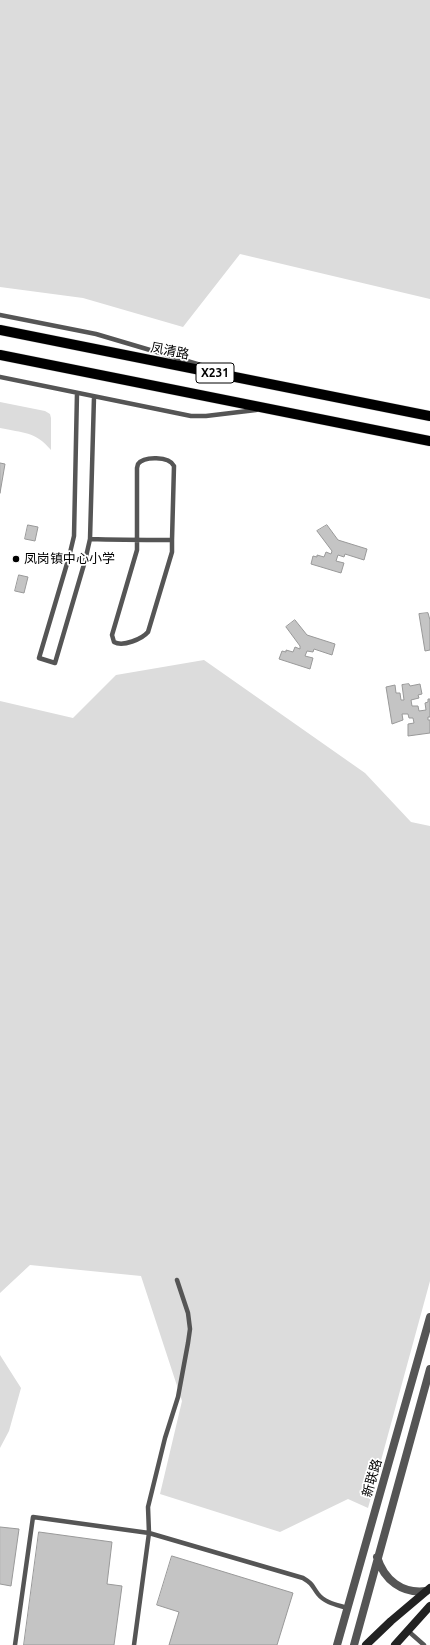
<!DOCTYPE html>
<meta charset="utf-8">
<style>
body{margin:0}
canvas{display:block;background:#fff}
</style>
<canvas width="430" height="1645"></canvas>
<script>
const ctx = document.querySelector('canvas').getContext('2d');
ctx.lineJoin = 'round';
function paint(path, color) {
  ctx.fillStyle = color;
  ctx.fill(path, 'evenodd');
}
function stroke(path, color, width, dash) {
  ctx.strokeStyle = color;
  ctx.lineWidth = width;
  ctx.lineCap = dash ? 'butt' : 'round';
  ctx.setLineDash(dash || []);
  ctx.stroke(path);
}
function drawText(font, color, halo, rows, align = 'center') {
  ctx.font = font + ' Ubuntu,"Noto Sans SC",sans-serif';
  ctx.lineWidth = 3.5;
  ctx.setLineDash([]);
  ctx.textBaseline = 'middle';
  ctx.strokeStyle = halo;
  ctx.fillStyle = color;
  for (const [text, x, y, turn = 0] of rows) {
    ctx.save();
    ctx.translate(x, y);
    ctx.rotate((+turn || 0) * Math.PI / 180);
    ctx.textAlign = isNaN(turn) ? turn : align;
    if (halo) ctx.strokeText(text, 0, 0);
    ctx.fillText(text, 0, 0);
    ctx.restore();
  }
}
paint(new Path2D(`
 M 0,0 L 430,0 L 430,299 L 240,254 L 183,327 L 83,298 L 0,287 Z
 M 0,402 L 45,411 L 50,414 L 51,418 L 51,450 C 35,431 23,433 0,428 Z
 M 204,660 L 365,773 L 411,822 L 430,826 L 430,1281 L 368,1508 L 348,1499 L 280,1532 L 160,1494 L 182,1401 L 141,1276 L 30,1265 L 0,1293 L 0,701 L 73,718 L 116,675 Z
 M 0,1355 L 21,1388 L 9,1431 L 0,1448 Z`), '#dcdcdc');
const building = new Path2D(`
 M 0,463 L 5,464 L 0,493 Z
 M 28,525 L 38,527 L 35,541 L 25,539 Z
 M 327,525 L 338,540 L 367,549 L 364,560 L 345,554 L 344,557 L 338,555 L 336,561 L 344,563 L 341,573 L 311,564 L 313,556 L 317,557 L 317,555 L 324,557 L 326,552 L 331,554 L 332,551 L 317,531 Z
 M 19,575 L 28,577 L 24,593 L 15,591 Z
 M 428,613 L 430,620 L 430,650 L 425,651 L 419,614 Z
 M 295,620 L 307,635 L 335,644 L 332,655 L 314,649 L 313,652 L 307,651 L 305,656 L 313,658 L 310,669 L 279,659 L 282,651 L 286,652 L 286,650 L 293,652 L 295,647 L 300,649 L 300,646 L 286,627 Z
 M 409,684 L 410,686 L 420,684 L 422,694 L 418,695 L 419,698 L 411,700 L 412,706 L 418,706 L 419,711 L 426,710 L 425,703 L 428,702 L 428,699 L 430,699 L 430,717 L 428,717 L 428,720 L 430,720 L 430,733 L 408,736 L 408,724 L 414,723 L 413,718 L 409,718 L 408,714 L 402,714 L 403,720 L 392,724 L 386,687 L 395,685 L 396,693 L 400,693 L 401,700 L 404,700 L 402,685 Z
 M 0,1527 L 19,1529 L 11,1586 L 0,1584 Z
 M 39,1532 L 112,1542 L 107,1584 L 122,1586 L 114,1645 L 24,1645 Z
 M 172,1556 L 293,1593 L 277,1645 L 169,1645 L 179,1612 L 157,1605 Z`);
paint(building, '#c4c4c4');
stroke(building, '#999', 1);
const primary = new Path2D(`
 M 0,330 L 430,416
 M 0,355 L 430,441`);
stroke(primary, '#dbdbdb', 11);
stroke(new Path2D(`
 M 0,315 L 96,334 L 204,366
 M 0,377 L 191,416 L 206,416 L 256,410
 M 77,393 L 74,536 L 69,557 L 39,658 L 55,663 L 85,561 L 90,539 L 94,397
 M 90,539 C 118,540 145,540 172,540 L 174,466 C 169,456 144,456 138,464 L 137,468 L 137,550 L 112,635 L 114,642 C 123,647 142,639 148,632 L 172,552 L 172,540
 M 407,1630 L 424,1645
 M 15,1645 L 33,1517 L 149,1533 L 303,1578 C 313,1584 312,1586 318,1594 C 325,1603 338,1605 347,1608
 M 134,1645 L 149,1533 L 148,1507 L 165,1438 L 178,1397 L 188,1343 L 190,1329 L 188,1313 L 177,1280`), '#555', 4.5);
stroke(new Path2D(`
 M 377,1557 C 384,1580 402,1594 426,1591
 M 337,1645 L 430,1317
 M 354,1645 L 430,1369`), '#555', 8);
stroke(new Path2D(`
 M 366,1645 L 391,1621 L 430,1588
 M 395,1645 L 430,1606`), '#222', 8);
stroke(primary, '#000', 10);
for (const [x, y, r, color] of [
 [16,559,4,"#000"]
]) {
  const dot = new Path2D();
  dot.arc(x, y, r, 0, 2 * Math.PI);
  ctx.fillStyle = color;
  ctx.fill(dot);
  stroke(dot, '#fff', 1.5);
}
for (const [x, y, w] of [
 [215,373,38]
]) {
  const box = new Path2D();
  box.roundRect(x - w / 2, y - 10, w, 20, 3);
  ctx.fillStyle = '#fff';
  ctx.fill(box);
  stroke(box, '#000', 1);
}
drawText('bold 12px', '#000', null, [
 ["X231",215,373]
]);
drawText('13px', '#000', '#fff', [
 ["凤清路",170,351,11],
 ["新联路",372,1478,-74]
]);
drawText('13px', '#000', '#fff', [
 ["凤岗镇中心小学",24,559]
], 'left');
</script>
